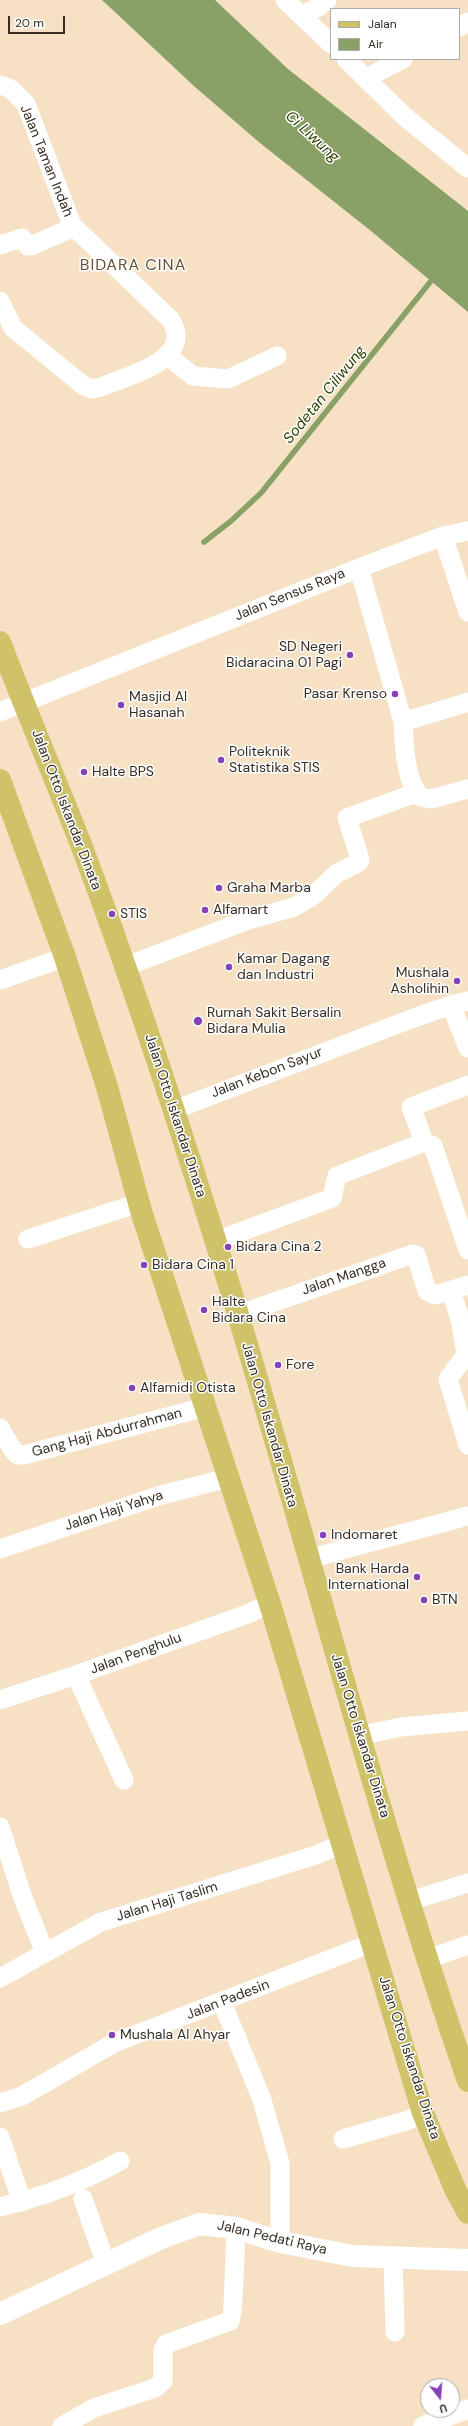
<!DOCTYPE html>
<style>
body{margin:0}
#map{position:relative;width:468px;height:2426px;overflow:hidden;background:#f6e1c5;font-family:"DM Sans",sans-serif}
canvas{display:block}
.legend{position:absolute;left:330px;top:8px;width:130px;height:52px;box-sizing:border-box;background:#fff;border:1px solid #afaba7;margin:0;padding:5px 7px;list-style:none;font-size:12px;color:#362e23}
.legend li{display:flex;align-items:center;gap:8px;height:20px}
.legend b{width:20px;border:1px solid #afaba7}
.north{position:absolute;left:420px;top:2378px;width:40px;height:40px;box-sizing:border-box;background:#fff;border:1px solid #afaba7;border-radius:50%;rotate:163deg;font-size:11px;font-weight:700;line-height:16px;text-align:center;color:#362e23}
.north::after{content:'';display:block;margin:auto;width:14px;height:18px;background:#8442b6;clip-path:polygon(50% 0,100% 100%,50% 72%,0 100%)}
.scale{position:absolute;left:8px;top:16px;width:57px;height:18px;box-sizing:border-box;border:2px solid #362e23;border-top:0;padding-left:5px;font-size:12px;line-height:14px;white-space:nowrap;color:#362e23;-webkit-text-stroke:3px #fff;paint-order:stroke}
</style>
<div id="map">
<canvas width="468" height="2426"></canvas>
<ul class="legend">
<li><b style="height:5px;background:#cec368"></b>Jalan</li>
<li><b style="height:11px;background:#89a167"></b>Air</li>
</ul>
<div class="north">U</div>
<div class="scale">20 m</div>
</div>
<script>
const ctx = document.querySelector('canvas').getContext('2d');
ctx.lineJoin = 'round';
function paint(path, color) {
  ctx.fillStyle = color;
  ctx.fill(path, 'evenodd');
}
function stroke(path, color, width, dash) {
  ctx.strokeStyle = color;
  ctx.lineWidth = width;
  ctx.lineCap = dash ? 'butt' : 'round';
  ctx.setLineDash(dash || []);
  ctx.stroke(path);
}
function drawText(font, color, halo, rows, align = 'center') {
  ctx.font = font + ' "DM Sans",sans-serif';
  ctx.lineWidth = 3;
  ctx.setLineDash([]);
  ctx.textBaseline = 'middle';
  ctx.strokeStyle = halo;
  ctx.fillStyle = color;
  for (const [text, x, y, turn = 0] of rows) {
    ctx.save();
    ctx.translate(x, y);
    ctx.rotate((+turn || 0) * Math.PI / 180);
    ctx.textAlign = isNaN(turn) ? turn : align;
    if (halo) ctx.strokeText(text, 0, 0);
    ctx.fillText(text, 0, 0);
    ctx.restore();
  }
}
paint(new Path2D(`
 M 102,0 L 215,0 L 288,69 L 468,211 L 468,312 L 371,231 L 260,143 L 195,87 Z`), '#89a167');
stroke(new Path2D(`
 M 204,542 L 231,521 L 261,493 L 435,276`), '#89a167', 5.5);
stroke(new Path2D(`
 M 285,0 L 331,44
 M 302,15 L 317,8 L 327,0
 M 459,27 L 468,22
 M 346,59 L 405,117 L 468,168
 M 366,78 L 403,59
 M 0,85 L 11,89 L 26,104 L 72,225 L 170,319 C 197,359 127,376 101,387 L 92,389 L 84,386 L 13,328 L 0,301
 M 0,245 L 22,238 L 28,246 L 31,246 L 74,227
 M 168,356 L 193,376 L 228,379 L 277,356
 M 443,536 L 468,612
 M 359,568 L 403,722 C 404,745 405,779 420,797 L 431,799 L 468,789
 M 0,712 L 359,568 L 443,536 L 468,531
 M 403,722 L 468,702
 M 124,967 L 248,920 L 294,907 L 314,895 L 336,874 L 359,862 L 360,859 L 347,818 L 416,793
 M 0,980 L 65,957
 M 451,1005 L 468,1048
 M 468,1085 L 411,1107 L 424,1142 L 433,1146 L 468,1250
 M 174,1110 L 411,1019 L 451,1005 L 468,1001
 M 28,1239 L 139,1203
 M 216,1241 L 332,1198 L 337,1176 L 424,1142
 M 451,1290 L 461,1323 L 466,1355 L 448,1379 L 468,1445
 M 237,1315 L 413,1254 L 416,1255 L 427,1291 L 435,1295 L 468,1285
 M 0,1428 L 13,1450 L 18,1455 L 24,1455 L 205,1407
 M 0,1549 L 158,1496 L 228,1478
 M 308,1559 L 468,1516
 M 76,1675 L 124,1780
 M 0,1700 L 76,1675 L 245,1615 L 270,1604
 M 359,1736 L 401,1727 L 468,1721
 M 0,1827 L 23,1898 L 45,1953
 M 410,1901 L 468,1883
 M 428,1959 L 468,1945
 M 0,1978 L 101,1922 L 316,1855 L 342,1844
 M 222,2002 L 262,2100 L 280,2163 L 280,2242
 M 0,2103 L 22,2096 L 114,2043 L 372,1943
 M 0,2137 L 22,2202
 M 343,2139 L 409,2120 L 423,2113
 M 83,2199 L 106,2264
 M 0,2207 C 43,2197 82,2182 120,2161
 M 393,2258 L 395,2332
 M 62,2426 L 94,2408 L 155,2388 L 163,2381 L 163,2350 L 166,2344 L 230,2321 C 234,2316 235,2241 236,2228
 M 423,2426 L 468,2409`), '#fff', 19);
stroke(new Path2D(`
 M 0,2314 L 159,2239 L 199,2224 L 236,2228 L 280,2242 L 353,2256 L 468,2260`), '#fff', 22);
stroke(new Path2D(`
 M 0,642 C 26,711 55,778 82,847 C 130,975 173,1105 214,1236 C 302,1516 371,1803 468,2081
 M 0,780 L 65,957 L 107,1087 L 142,1214 L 270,1604 L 423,2113 L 455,2189 L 468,2213`), '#cec368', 22);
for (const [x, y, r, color] of [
 [350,655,4,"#8442b6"],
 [395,694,4,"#8442b6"],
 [121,705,4,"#8442b6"],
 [221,760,4,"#8442b6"],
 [84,772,4,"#8442b6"],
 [219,888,4,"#8442b6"],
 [205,910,4,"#8442b6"],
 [112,914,4,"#8442b6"],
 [229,967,4,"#8442b6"],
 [457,981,4,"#8442b6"],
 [198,1021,5,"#8442b6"],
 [228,1247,4,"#8442b6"],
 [144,1265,4,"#8442b6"],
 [204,1310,4,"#8442b6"],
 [278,1365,4,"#8442b6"],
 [132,1388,4,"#8442b6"],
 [323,1535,4,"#8442b6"],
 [417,1577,4,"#8442b6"],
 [424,1600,4,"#8442b6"],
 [112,2035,4,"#8442b6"]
]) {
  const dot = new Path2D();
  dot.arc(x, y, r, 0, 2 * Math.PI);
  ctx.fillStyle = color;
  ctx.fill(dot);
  stroke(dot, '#fff', 1.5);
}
drawText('14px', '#362e23', '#fff', [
 ["Jalan Taman Indah",46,161,68],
 ["Jalan Sensus Raya",290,595,-22],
 ["Jalan Otto Iskandar Dinata",66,810,69],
 ["Jalan Kebon Sayur",267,1073,-21],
 ["Jalan Otto Iskandar Dinata",175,1116,72],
 ["Jalan Mangga",344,1277,-19],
 ["Jalan Otto Iskandar Dinata",269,1425,74],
 ["Gang Haji Abdurrahman",107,1433,-15],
 ["Jalan Haji Yahya",114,1511,-18],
 ["Jalan Penghulu",136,1654,-20],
 ["Jalan Otto Iskandar Dinata",360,1736,73],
 ["Jalan Haji Taslim",167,1902,-17],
 ["Jalan Padesin",228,2000,-21],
 ["Jalan Otto Iskandar Dinata",409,2058,72],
 ["Jalan Pedati Raya",272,2238,13]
]);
drawText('14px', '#362e23', '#fff', [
 ["SD Negeri",342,647,"right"],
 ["Bidaracina 01 Pagi",342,663,"right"],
 ["Pasar Krenso",387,694,"right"],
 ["Masjid Al",129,697],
 ["Hasanah",129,713],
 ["Politeknik",229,752],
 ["Statistika STIS",229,768],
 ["Halte BPS",92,772],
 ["Graha Marba",227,888],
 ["Alfamart",213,910],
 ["STIS",120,914],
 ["Kamar Dagang",237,959],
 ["dan Industri",237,975],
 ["Mushala",449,973,"right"],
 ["Asholihin",449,989,"right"],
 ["Rumah Sakit Bersalin",207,1013],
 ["Bidara Mulia",207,1029],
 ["Bidara Cina 2",236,1247],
 ["Bidara Cina 1",152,1265],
 ["Halte",212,1302],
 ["Bidara Cina",212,1318],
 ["Fore",286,1365],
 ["Alfamidi Otista",140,1388],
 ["Indomaret",331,1535],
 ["Bank Harda",409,1569,"right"],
 ["International",409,1585,"right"],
 ["BTN",432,1600],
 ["Mushala Al Ahyar",120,2035]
], 'left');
drawText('italic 15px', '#2e4200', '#fff', [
 ["Ci Liwung",312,137,43],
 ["Sodetan Ciliwung",325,395,-51]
]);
ctx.letterSpacing = '1px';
drawText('16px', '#64523a', '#fff', [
 ["BIDARA CINA",133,266]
]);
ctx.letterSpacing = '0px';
</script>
